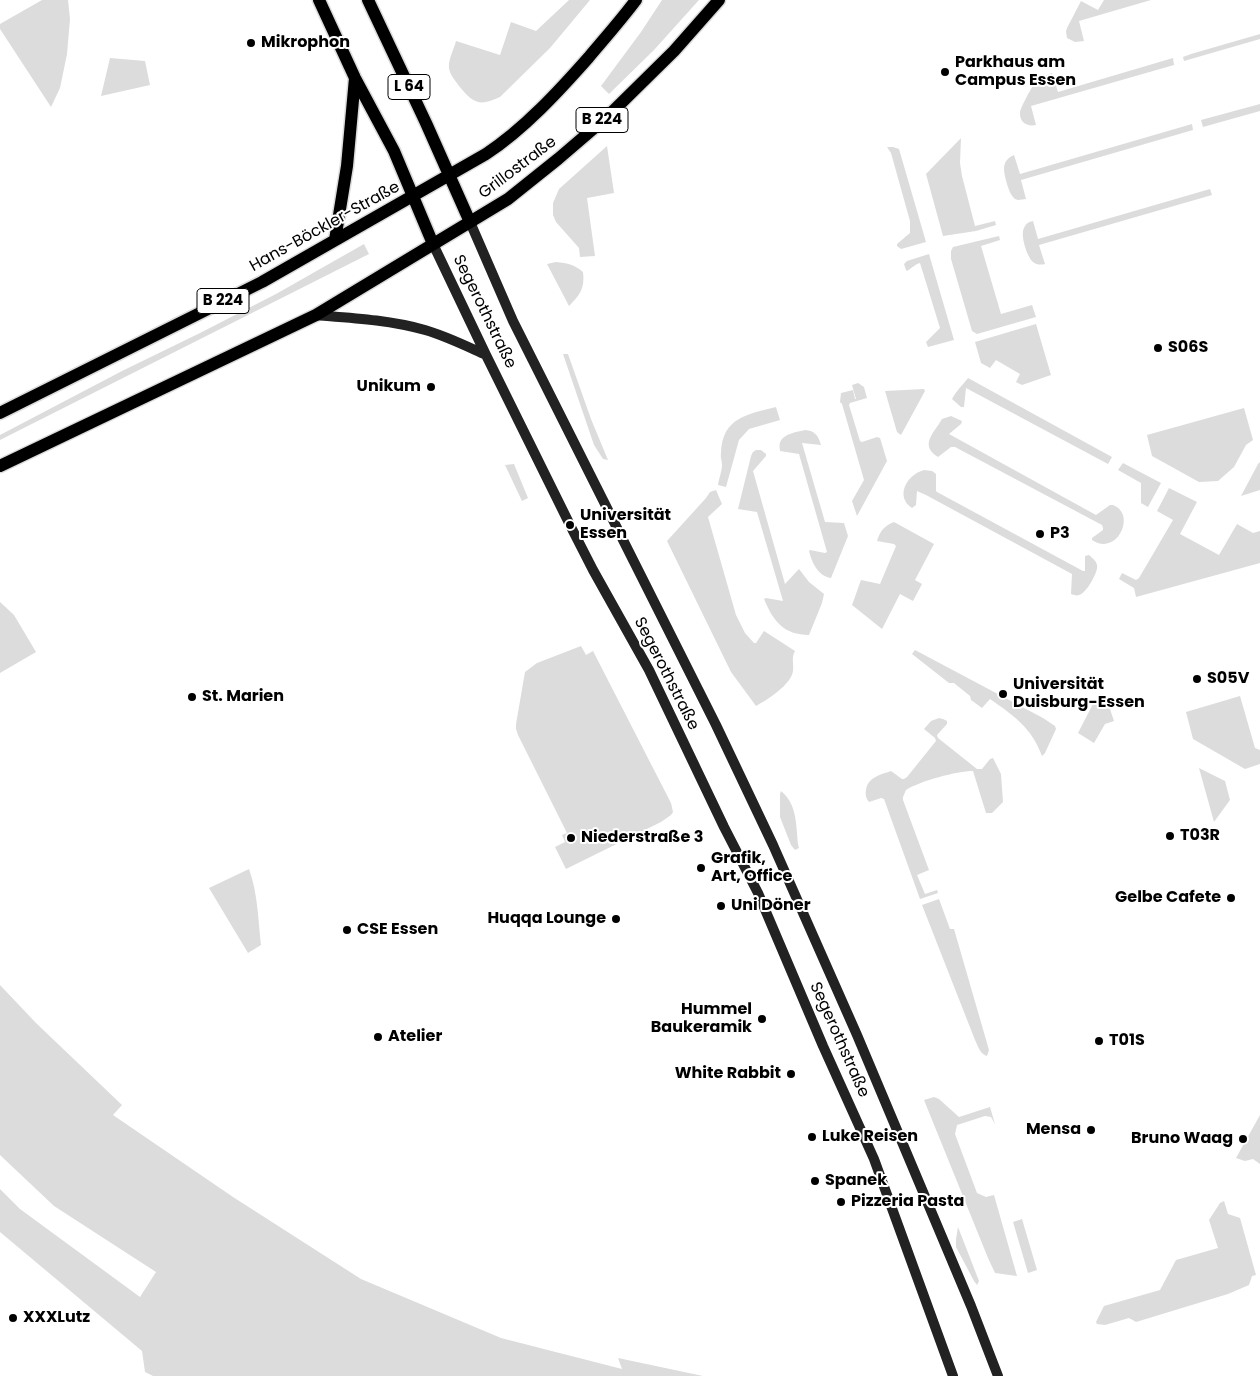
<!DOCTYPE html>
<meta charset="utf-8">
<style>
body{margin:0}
canvas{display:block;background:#fff}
</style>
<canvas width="1260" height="1376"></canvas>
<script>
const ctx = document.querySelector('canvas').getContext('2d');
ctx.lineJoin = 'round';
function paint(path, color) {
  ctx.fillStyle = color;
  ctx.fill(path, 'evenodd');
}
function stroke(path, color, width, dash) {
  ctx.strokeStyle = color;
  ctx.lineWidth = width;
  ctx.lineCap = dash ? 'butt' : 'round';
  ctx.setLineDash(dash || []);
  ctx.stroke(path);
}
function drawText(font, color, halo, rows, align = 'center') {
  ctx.font = font + ' Poppins,sans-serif';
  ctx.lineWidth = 4;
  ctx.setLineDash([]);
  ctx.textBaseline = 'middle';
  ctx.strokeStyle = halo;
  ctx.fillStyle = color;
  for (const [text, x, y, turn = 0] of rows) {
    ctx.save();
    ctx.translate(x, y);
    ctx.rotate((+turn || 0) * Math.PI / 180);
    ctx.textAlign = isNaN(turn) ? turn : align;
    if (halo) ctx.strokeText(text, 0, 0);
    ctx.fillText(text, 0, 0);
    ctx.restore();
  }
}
paint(new Path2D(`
 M 42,0 L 68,0 L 70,19 L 67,54 L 60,88 L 51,107 L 0,29 L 0,24 Z
 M 569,0 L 590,0 L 550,48 L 500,97 C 479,107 473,103 459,86 C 455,80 450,75 449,68 C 448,60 454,49 456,41 L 500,55 L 511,22 L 536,31 Z
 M 662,0 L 699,0 L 654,50 L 609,94 L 601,86 L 641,32 Z
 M 1104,0 L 1151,0 L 1079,21 L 1084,41 L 1075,42 L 1067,38 L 1066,31 L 1067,28 L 1081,1 L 1098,10 Z
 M 1260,34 L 1260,39 L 1184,61 L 1183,57 L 1191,54 Z
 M 110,58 L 145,61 L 150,85 L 101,96 Z
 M 1173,58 L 1174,65 L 1031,106 L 1036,125 C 1027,127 1019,122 1020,112 C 1021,107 1031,88 1035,83 C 1040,78 1046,75 1052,73 L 1058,92 Z
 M 1260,104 L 1260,111 L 1203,127 L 1201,120 Z
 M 1192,124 L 1193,130 L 1021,180 L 1026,199 L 1018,200 L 1015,199 C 1010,194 1009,190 1007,184 C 1004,172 1000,161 1014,155 L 1020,174 Z
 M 961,138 L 960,163 L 962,176 L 975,226 L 995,221 L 996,225 L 976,231 L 943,236 L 926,174 Z
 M 607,146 L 614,193 L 587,198 L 595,256 L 580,257 L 579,248 L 556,222 L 553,215 L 553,203 L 559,189 Z
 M 887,147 L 893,147 L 899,149 L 926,242 L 901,249 L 897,246 L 897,244 L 910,233 L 910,221 L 891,153 Z
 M 1210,189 L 1212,195 L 1039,245 L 1045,264 C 1040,265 1037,265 1033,262 C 1027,257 1020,235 1024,228 C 1026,223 1029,222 1033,221 L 1038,239 Z
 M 999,236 L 1000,240 L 981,246 L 1001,314 L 1032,305 L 1036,317 L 977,334 L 972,331 L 951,259 L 951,251 L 953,247 Z
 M 364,244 L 369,254 L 0,440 L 0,435 L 122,371 L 200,333 L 276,294 Z
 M 929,254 L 954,340 L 928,347 L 926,342 L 940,328 L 920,263 L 917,264 L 907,271 L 906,270 L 904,264 L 907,261 Z
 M 556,262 C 568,263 575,265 583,272 C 585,288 580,295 569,306 L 547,264 Z
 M 1036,324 L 1051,375 L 1022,385 L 1016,382 L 1020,374 L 996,360 L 990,368 L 981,363 L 975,342 Z
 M 563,354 L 568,354 L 591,419 L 608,460 L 603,459 L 594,445 Z
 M 968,378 L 1112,457 L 1108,464 L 966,388 L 964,407 L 961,407 L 952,399 C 956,391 962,386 968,378 Z
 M 858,383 L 864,387 L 867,398 L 850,403 L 849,405 L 860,441 L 862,442 L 877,437 L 880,438 L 887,461 L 857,516 L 852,501 L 864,480 L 842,404 L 840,402 L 841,393 L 853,390 L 855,399 L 856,399 L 852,385 Z
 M 924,389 L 925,391 L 901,435 L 897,432 L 885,391 Z
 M 776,407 L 780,420 L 749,429 L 739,440 L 726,487 L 718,485 C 719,478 722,471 722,465 C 722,461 720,457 721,453 C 722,417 749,414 776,407 Z
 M 1244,408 L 1253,440 L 1246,445 L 1234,467 L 1218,481 L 1199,482 L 1152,456 L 1147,435 Z
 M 951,416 L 962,421 L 961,424 L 949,434 L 1096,515 L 1110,505 L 1113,505 C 1137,514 1117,557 1092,540 L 1092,538 L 1103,530 L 1103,528 L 1102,525 L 955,447 L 951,447 L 938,457 C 919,445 934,433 942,419 Z
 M 805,430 C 815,431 818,435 821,445 L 802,443 L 825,522 L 844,523 L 848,536 L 831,578 C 818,576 812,563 809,551 L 810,550 L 825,553 L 827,552 L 799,454 L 780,451 C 780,450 779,444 780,443 C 782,434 797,432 805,430 Z
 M 756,450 L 761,450 L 766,454 L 766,456 L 753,471 L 785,584 L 799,569 L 809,582 L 824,594 L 822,603 L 809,635 C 784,635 773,621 764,599 L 766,598 L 783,601 L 757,512 L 738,509 L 751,456 L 753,452 Z
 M 1260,462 L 1260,490 L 1241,496 L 1258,464 Z
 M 1123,463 L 1161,483 L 1148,507 L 1141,503 L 1141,483 L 1118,470 Z
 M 514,464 L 528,498 L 522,501 L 505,465 Z
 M 924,470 L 932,471 L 936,474 L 936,491 L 937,492 L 1083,571 L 1085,571 L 1085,556 L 1089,555 C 1092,558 1096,560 1097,565 C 1099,571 1086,594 1079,595 C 1077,596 1074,595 1071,594 L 1072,574 L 926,495 L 917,491 L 916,505 L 912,508 C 895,497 906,475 924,470 Z
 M 1169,488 L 1197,502 L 1180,534 L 1219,555 L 1237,524 L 1253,533 L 1260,531 L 1260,563 L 1136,597 L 1134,588 L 1119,579 L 1122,573 L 1136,580 L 1139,578 L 1173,520 L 1157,511 Z
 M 716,490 L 722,504 L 708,517 L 736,615 L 745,633 L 754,643 L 756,643 L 764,631 L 795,651 C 791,658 794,663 793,671 C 791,685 767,700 756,706 L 731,672 L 667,541 L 706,498 L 710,492 Z
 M 894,522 L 934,544 L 915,580 L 922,584 L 913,601 L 900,594 L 882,629 L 852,605 L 861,580 L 880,584 L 896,546 L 894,544 L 877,541 C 880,531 884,526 894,522 Z
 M 0,602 L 14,615 L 36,652 L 0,673 Z
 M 581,646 L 586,655 L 593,651 L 671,803 L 673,812 L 671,815 L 661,822 L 566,869 L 555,847 L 565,842 L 562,835 L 567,833 L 518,735 L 516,729 L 516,724 L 525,672 L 537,663 Z
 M 915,650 L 1043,718 L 1055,726 L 1056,729 L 1045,753 L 1042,756 C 1032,728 1013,715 990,699 L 982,708 L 971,700 L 970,696 L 954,683 L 949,683 L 912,654 Z
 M 1240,696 L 1255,748 L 1260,750 L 1260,764 L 1245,769 L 1193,739 L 1186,712 Z
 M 1095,700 L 1110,709 L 1114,721 L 1105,724 L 1094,743 L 1078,733 Z
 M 939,718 L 943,719 L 947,721 L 947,724 L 937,735 L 938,738 L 977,769 L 982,769 L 990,759 L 993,758 L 1001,774 L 1003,802 L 992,813 L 986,813 L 973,771 C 957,771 920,781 906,790 L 903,797 L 903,800 L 929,870 L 917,875 L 925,894 L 937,890 L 938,893 L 920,899 L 884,799 L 881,798 L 869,802 C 866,798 865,795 866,790 C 868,777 880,775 891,771 L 902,779 L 904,779 L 907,777 L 936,741 L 935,738 L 924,729 L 931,721 Z
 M 1199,768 L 1225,781 L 1230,800 L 1214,822 Z
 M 781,791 C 797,804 796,824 798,844 L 799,848 L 795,850 L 791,845 L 780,817 L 780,794 Z
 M 249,869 C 258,894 258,919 261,945 L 248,953 L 209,888 Z
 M 939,899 L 950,929 L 954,929 L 989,1050 L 987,1056 C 980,1054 978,1046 975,1040 L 922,905 Z
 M 0,985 L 36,1023 L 122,1105 L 113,1115 L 233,1197 L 361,1279 L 501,1338 L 622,1369 L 618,1358 L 703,1376 L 153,1376 L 145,1372 L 142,1351 L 0,1232 L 0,1189 L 20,1209 L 140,1297 L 156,1272 L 54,1206 L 0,1155 Z
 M 934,1097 L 939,1099 L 959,1117 L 990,1107 L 995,1124 L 991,1117 L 985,1116 L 957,1125 L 955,1134 L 977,1193 L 986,1197 L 994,1195 L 1017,1276 L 995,1273 L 988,1258 L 924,1100 Z
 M 1260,1115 L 1260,1164 L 1253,1159 L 1245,1161 L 1236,1158 Z
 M 1224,1201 L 1228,1214 L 1240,1218 L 1256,1275 L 1252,1276 L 1249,1285 L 1228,1294 L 1136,1322 L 1129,1318 L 1105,1325 L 1097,1324 L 1096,1322 L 1104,1306 L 1160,1290 L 1176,1260 L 1218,1248 L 1209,1220 L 1220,1203 Z
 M 1022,1219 L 1037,1270 L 1028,1273 L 1013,1222 Z
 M 958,1227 L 979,1281 L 977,1285 L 974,1281 L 956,1247 L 956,1239 Z`), '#dcdcdc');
const primary = new Path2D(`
 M 319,0 L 355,78 L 394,151 L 433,244
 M 368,0 L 426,123 L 470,222
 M 335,240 L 347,166 L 355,78
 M 0,413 L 262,282 L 486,154 C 524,129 559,91 589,57 C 605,38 621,20 636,0
 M 0,466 L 316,315 L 508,199 L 558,159 L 607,117 L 674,51 L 719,0`);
stroke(primary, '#dbdbdb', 15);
stroke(new Path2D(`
 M 470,222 L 513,321 L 716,725 L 773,845 L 857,1035 L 971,1306 L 998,1376
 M 433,244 L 486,355 L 570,525 L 593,570 L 649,670 L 724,827 L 758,893 L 823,1046 L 874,1159 L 953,1376
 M 316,315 C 353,318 389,320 425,330 C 446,336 466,346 486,355`), '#222', 10);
stroke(primary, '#000', 12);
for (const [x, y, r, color] of [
 [251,43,5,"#000"],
 [945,72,5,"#000"],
 [1158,348,5,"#000"],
 [431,387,5,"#000"],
 [570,525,5,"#000"],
 [1040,534,5,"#000"],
 [1197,679,5,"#000"],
 [1003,694,5,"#000"],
 [192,697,5,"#000"],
 [1170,836,5,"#000"],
 [571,838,5,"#000"],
 [701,868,5,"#000"],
 [1231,898,5,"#000"],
 [721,906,5,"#000"],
 [616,919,5,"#000"],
 [347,930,5,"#000"],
 [762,1019,5,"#000"],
 [378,1037,5,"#000"],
 [1099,1041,5,"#000"],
 [791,1074,5,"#000"],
 [1091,1130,5,"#000"],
 [812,1137,5,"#000"],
 [1243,1139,5,"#000"],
 [815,1181,5,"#000"],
 [841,1202,5,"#000"],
 [13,1318,5,"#000"]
]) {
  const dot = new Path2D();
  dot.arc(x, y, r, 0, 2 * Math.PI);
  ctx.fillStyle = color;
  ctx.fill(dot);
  stroke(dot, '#fff', 2);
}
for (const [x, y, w] of [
 [409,87,42],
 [602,120,52],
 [223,301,52]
]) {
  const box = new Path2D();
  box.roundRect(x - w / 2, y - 12.5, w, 25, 4);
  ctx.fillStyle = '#fff';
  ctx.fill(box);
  stroke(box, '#000', 1);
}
drawText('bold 15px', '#000', null, [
 ["L 64",409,87],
 ["B 224",602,120],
 ["B 224",223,301]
]);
drawText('bold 16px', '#000', '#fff', [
 ["Mikrophon",261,43],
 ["Parkhaus am",955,63],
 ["Campus Essen",955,81],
 ["S06S",1168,348],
 ["Unikum",421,387,"right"],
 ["Universität",580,516],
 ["Essen",580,534],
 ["P3",1050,534],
 ["S05V",1207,679],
 ["Universität",1013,685],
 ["Duisburg-Essen",1013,703],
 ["St. Marien",202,697],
 ["T03R",1180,836],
 ["Niederstraße 3",581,838],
 ["Grafik,",711,859],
 ["Art, Office",711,877],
 ["Gelbe Cafete",1221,898,"right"],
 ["Uni Döner",731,906],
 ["Huqqa Lounge",606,919,"right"],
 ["CSE Essen",357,930],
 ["Hummel",752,1010,"right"],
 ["Baukeramik",752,1028,"right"],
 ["Atelier",388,1037],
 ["T01S",1109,1041],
 ["White Rabbit",781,1074,"right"],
 ["Mensa",1081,1130,"right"],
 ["Luke Reisen",822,1137],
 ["Bruno Waag",1233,1139,"right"],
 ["Spanek",825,1181],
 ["Pizzeria Pasta",851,1202],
 ["XXXLutz",23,1318]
], 'left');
drawText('16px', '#000', '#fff', [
 ["Grillostraße",518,168,-37],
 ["Hans-Böckler-Straße",325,227,-29],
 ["Segerothstraße",484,312,64],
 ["Segerothstraße",666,674,63],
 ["Segerothstraße",839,1040,66]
]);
</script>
